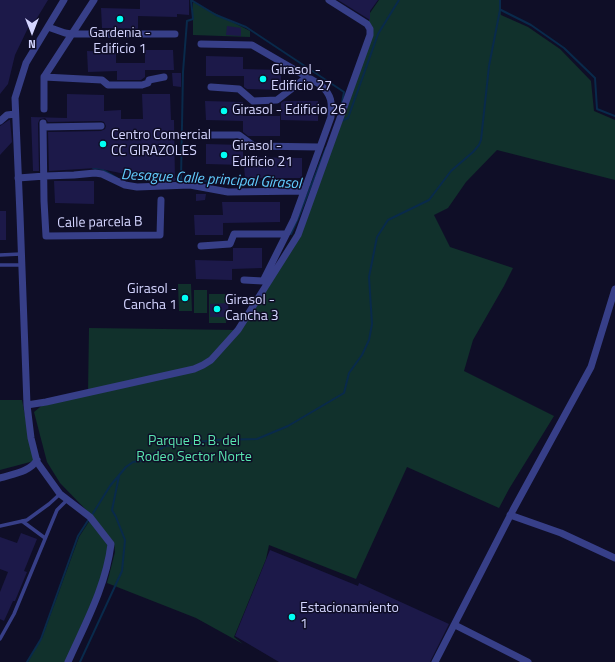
<!DOCTYPE html>
<style>
body{margin:0}
#map{position:relative;width:615px;height:662px;overflow:hidden;background:#0f0e27;font-family:"Titillium Web",sans-serif}
canvas{display:block}
.north{position:absolute;left:12px;top:12px;width:40px;height:40px;-webkit-text-stroke:3px #0f0e27;paint-order:stroke;rotate:180deg;font-size:11px;font-weight:700;line-height:16px;text-align:center;color:#d4d5ff}
.north::after{content:'';display:block;margin:auto;width:14px;height:18px;background:#d4d5ff;clip-path:polygon(50% 0,100% 100%,50% 72%,0 100%)}
</style>
<div id="map">
<canvas width="615" height="662"></canvas>
<div class="north">N</div>
</div>
<script>
const ctx = document.querySelector('canvas').getContext('2d');
ctx.lineJoin = 'round';
function paint(path, color) {
  ctx.fillStyle = color;
  ctx.fill(path, 'evenodd');
}
function stroke(path, color, width, dash) {
  ctx.strokeStyle = color;
  ctx.lineWidth = width;
  ctx.lineCap = dash ? 'butt' : 'round';
  ctx.setLineDash(dash || []);
  ctx.stroke(path);
}
function drawText(font, color, halo, rows, align = 'center') {
  ctx.font = font + ' "Titillium Web",sans-serif';
  ctx.lineWidth = 3;
  ctx.setLineDash([]);
  ctx.textBaseline = 'middle';
  ctx.strokeStyle = halo;
  ctx.fillStyle = color;
  for (const [text, x, y, turn = 0] of rows) {
    ctx.save();
    ctx.translate(x, y);
    ctx.rotate((+turn || 0) * Math.PI / 180);
    ctx.textAlign = isNaN(turn) ? turn : align;
    if (halo) ctx.strokeText(text, 0, 0);
    ctx.fillText(text, 0, 0);
    ctx.restore();
  }
}
paint(new Path2D(`
 M 379,0 L 499,0 L 501,15 L 528,27 L 560,49 L 591,81 L 594,111 L 615,120 L 615,180 L 497,150 L 466,182 L 448,208 L 434,215 L 450,247 L 513,268 L 504,286 L 473,340 L 464,371 L 554,416 L 509,489 L 499,508 L 407,467 L 356,579 L 269,545 L 266,559 L 234,637 L 243,644 L 196,618 L 107,583 L 115,552 L 114,543 L 93,517 L 60,483 L 47,462 L 34,412 L 46,402 L 88,393 L 89,328 L 238,330 L 297,229 L 364,54 L 370,13 Z
 M 193,2 L 250,31 L 250,37 L 193,35 Z
 M 178,284 L 191,284 L 192,311 L 179,311 Z
 M 194,290 L 207,290 L 207,313 L 194,313 Z
 M 209,294 L 225,294 L 226,323 L 209,323 Z
 M 0,400 L 22,400 L 34,461 L 0,470 Z
 M 90,520 L 110,545 L 103,576 L 68,662 L 28,662 L 36,647 L 42,638 L 79,537 Z`), '#11312c');
stroke(new Path2D(`
 M 501,10 L 531,25 L 564,48 L 595,78 L 597,109 L 615,116
 M 341,121 L 348,118 L 378,34 L 399,0
 M 93,168 L 102,169 L 117,178
 M 120,179 L 152,179
 M 174,179 L 219,182 L 302,183 L 311,185
 M 181,179 L 183,72 L 187,21 L 193,19 L 191,0 L 216,15 L 246,27 L 344,92 L 342,103
 M 291,234 L 299,216 L 326,148
 M 92,515 L 110,486 L 126,467 L 133,462 L 144,460 L 165,446 L 216,440 L 257,439 L 288,426 L 344,393 L 349,373 L 362,355 L 369,340 L 372,324 L 369,277 L 377,237 L 388,220 L 429,200 L 451,171 L 473,152 L 479,145 L 481,140 L 489,66 L 500,10 L 500,0
 M 27,662 L 41,639 L 78,536 L 89,519
 M 80,662 L 122,571 L 125,540 L 116,517 L 112,510 L 119,476`), '#092a4b', 2);
paint(new Path2D(`
 M 0,0 L 48,0 L 37,18 L 28,28 L 15,55 L 8,84 L 0,94 Z
 M 140,0 L 189,0 L 189,15 L 177,14 L 177,17 L 138,16 L 138,29 L 102,28 L 101,8 L 140,9 Z
 M 338,0 L 378,0 L 370,11 L 370,20 Z
 M 227,26 L 241,28 L 241,36 L 226,35 Z
 M 145,50 L 173,50 L 174,70 L 145,70 L 145,77 L 141,80 L 117,80 L 117,71 L 88,72 L 87,51 L 116,52 L 116,63 L 145,63 Z
 M 206,56 L 243,57 L 243,69 L 281,70 L 281,90 L 247,89 L 244,87 L 244,76 L 206,76 Z
 M 172,73 L 181,73 L 181,87 L 173,86 Z
 M 67,94 L 104,95 L 104,111 L 121,110 L 121,119 L 143,119 L 142,94 L 170,94 L 171,120 L 174,120 L 175,181 L 159,181 L 96,168 L 49,171 L 48,132 L 101,131 L 105,129 L 106,126 L 104,122 L 101,121 L 48,122 L 45,118 L 40,119 L 38,123 L 39,171 L 33,171 L 31,117 L 67,118 Z
 M 205,101 L 243,102 L 243,116 L 280,116 L 280,136 L 248,136 L 243,132 L 243,121 L 206,120 Z
 M 284,101 L 318,101 L 318,121 L 281,120 L 281,103 Z
 M 9,120 L 10,120 L 12,142 L 0,155 L 0,126 Z
 M 206,144 L 243,145 L 243,157 L 302,158 L 302,178 L 245,178 L 244,165 L 206,164 Z
 M 54,181 L 94,181 L 94,204 L 55,203 Z
 M 196,194 L 206,194 L 205,200 L 196,201 Z
 M 222,202 L 280,202 L 280,222 L 223,223 L 223,235 L 195,235 L 194,215 L 223,215 Z
 M 0,211 L 6,211 L 6,240 L 0,240 Z
 M 233,248 L 262,248 L 262,268 L 232,269 L 232,280 L 196,279 L 195,260 L 233,261 Z
 M 228,303 L 229,317 L 210,317 L 210,304 Z
 M 21,533 L 37,539 L 24,571 L 27,572 L 15,601 L 13,601 L 4,621 L 0,619 L 0,592 L 8,572 L 0,569 L 0,537 L 17,543 Z
 M 270,550 L 358,586 L 359,583 L 449,624 L 430,662 L 279,662 L 235,636 Z`), '#1c1949');
stroke(new Path2D(`
 M 0,255 L 21,254
 M 0,265 L 21,265
 M 22,521 L 45,538
 M 0,526 L 27,520 L 49,504 L 60,494
 M 0,639 L 14,614 L 57,510 L 67,500`), '#373f88', 3.5);
stroke(new Path2D(`
 M 64,0 L 26,63 L 15,98 L 20,215 L 27,405 L 31,438 L 37,462 L 60,494 L 90,517 L 111,544 C 106,586 85,624 68,662
 M 48,27 L 65,33 L 72,34 L 175,34
 M 201,44 L 252,45 L 321,85 C 332,96 332,102 331,117 L 294,219 L 263,281 L 244,280
 M 44,77 L 102,80 L 108,85 L 142,85 L 148,83 L 149,80 L 164,77
 M 211,87 L 239,89 L 253,101 L 277,100 L 307,77
 M 44,109 L 44,77 L 94,0
 M 0,121 L 7,115 L 15,114
 M 43,123 L 44,201 L 46,236 L 160,235 L 161,200
 M 43,127 L 101,126
 M 210,135 L 239,135 L 254,146 L 319,147
 M 18,178 L 45,176 L 74,175 L 95,173 L 102,174 L 125,185 L 137,187 L 190,185 L 228,192 L 304,191
 M 201,246 L 230,244 L 234,234 L 286,234
 M 27,405 L 46,402 L 194,369 L 203,365 L 211,360 L 238,330 L 298,235 L 370,35 L 370,29 L 367,24 L 329,0
 M 0,478 C 12,474 30,472 37,460
 M 510,515 L 561,533 L 615,558
 M 455,625 L 528,662
 M 435,662 L 513,510 L 591,367 L 615,289`), '#373f88', 7);
for (const [x, y, r, color] of [
 [120,19,4,"#00fff4"],
 [263,79,4,"#00fff4"],
 [224,111,4,"#00fff4"],
 [103,144,4,"#00fff4"],
 [224,155,4,"#00fff4"],
 [185,298,4,"#00fff4"],
 [217,309,4,"#00fff4"],
 [292,617,4,"#00fff4"]
]) {
  const dot = new Path2D();
  dot.arc(x, y, r, 0, 2 * Math.PI);
  ctx.fillStyle = color;
  ctx.fill(dot);
  stroke(dot, '#0f0e27', 1.5);
}
drawText('14px', '#d4d5ff', '#0f0e27', [
 ["Gardenia -",120,34,"center"],
 ["Edificio 1",120,50,"center"],
 ["Girasol -",271,71],
 ["Edificio 27",271,87],
 ["Girasol - Edificio 26",232,111],
 ["Centro Comercial",111,136],
 ["CC GIRAZOLES",111,152],
 ["Girasol -",232,147],
 ["Edificio 21",232,163],
 ["Girasol -",177,290,"right"],
 ["Cancha 1",177,306,"right"],
 ["Girasol -",225,301],
 ["Cancha 3",225,317],
 ["Estacionamiento",300,609],
 ["1",300,625]
], 'left');
drawText('14px', '#d4d5ff', '#0f0e27', [
 ["Calle parcela B",100,223,-1]
]);
drawText('14px', '#59e6af', '#0f0e27', [
 ["Parque B. B. del",194,442],
 ["Rodeo Sector Norte",194,458]
]);
drawText('italic 15px', '#62cdff', '#0f0e27', [
 ["Desague Calle principal Girasol",211,180,3]
]);
</script>
